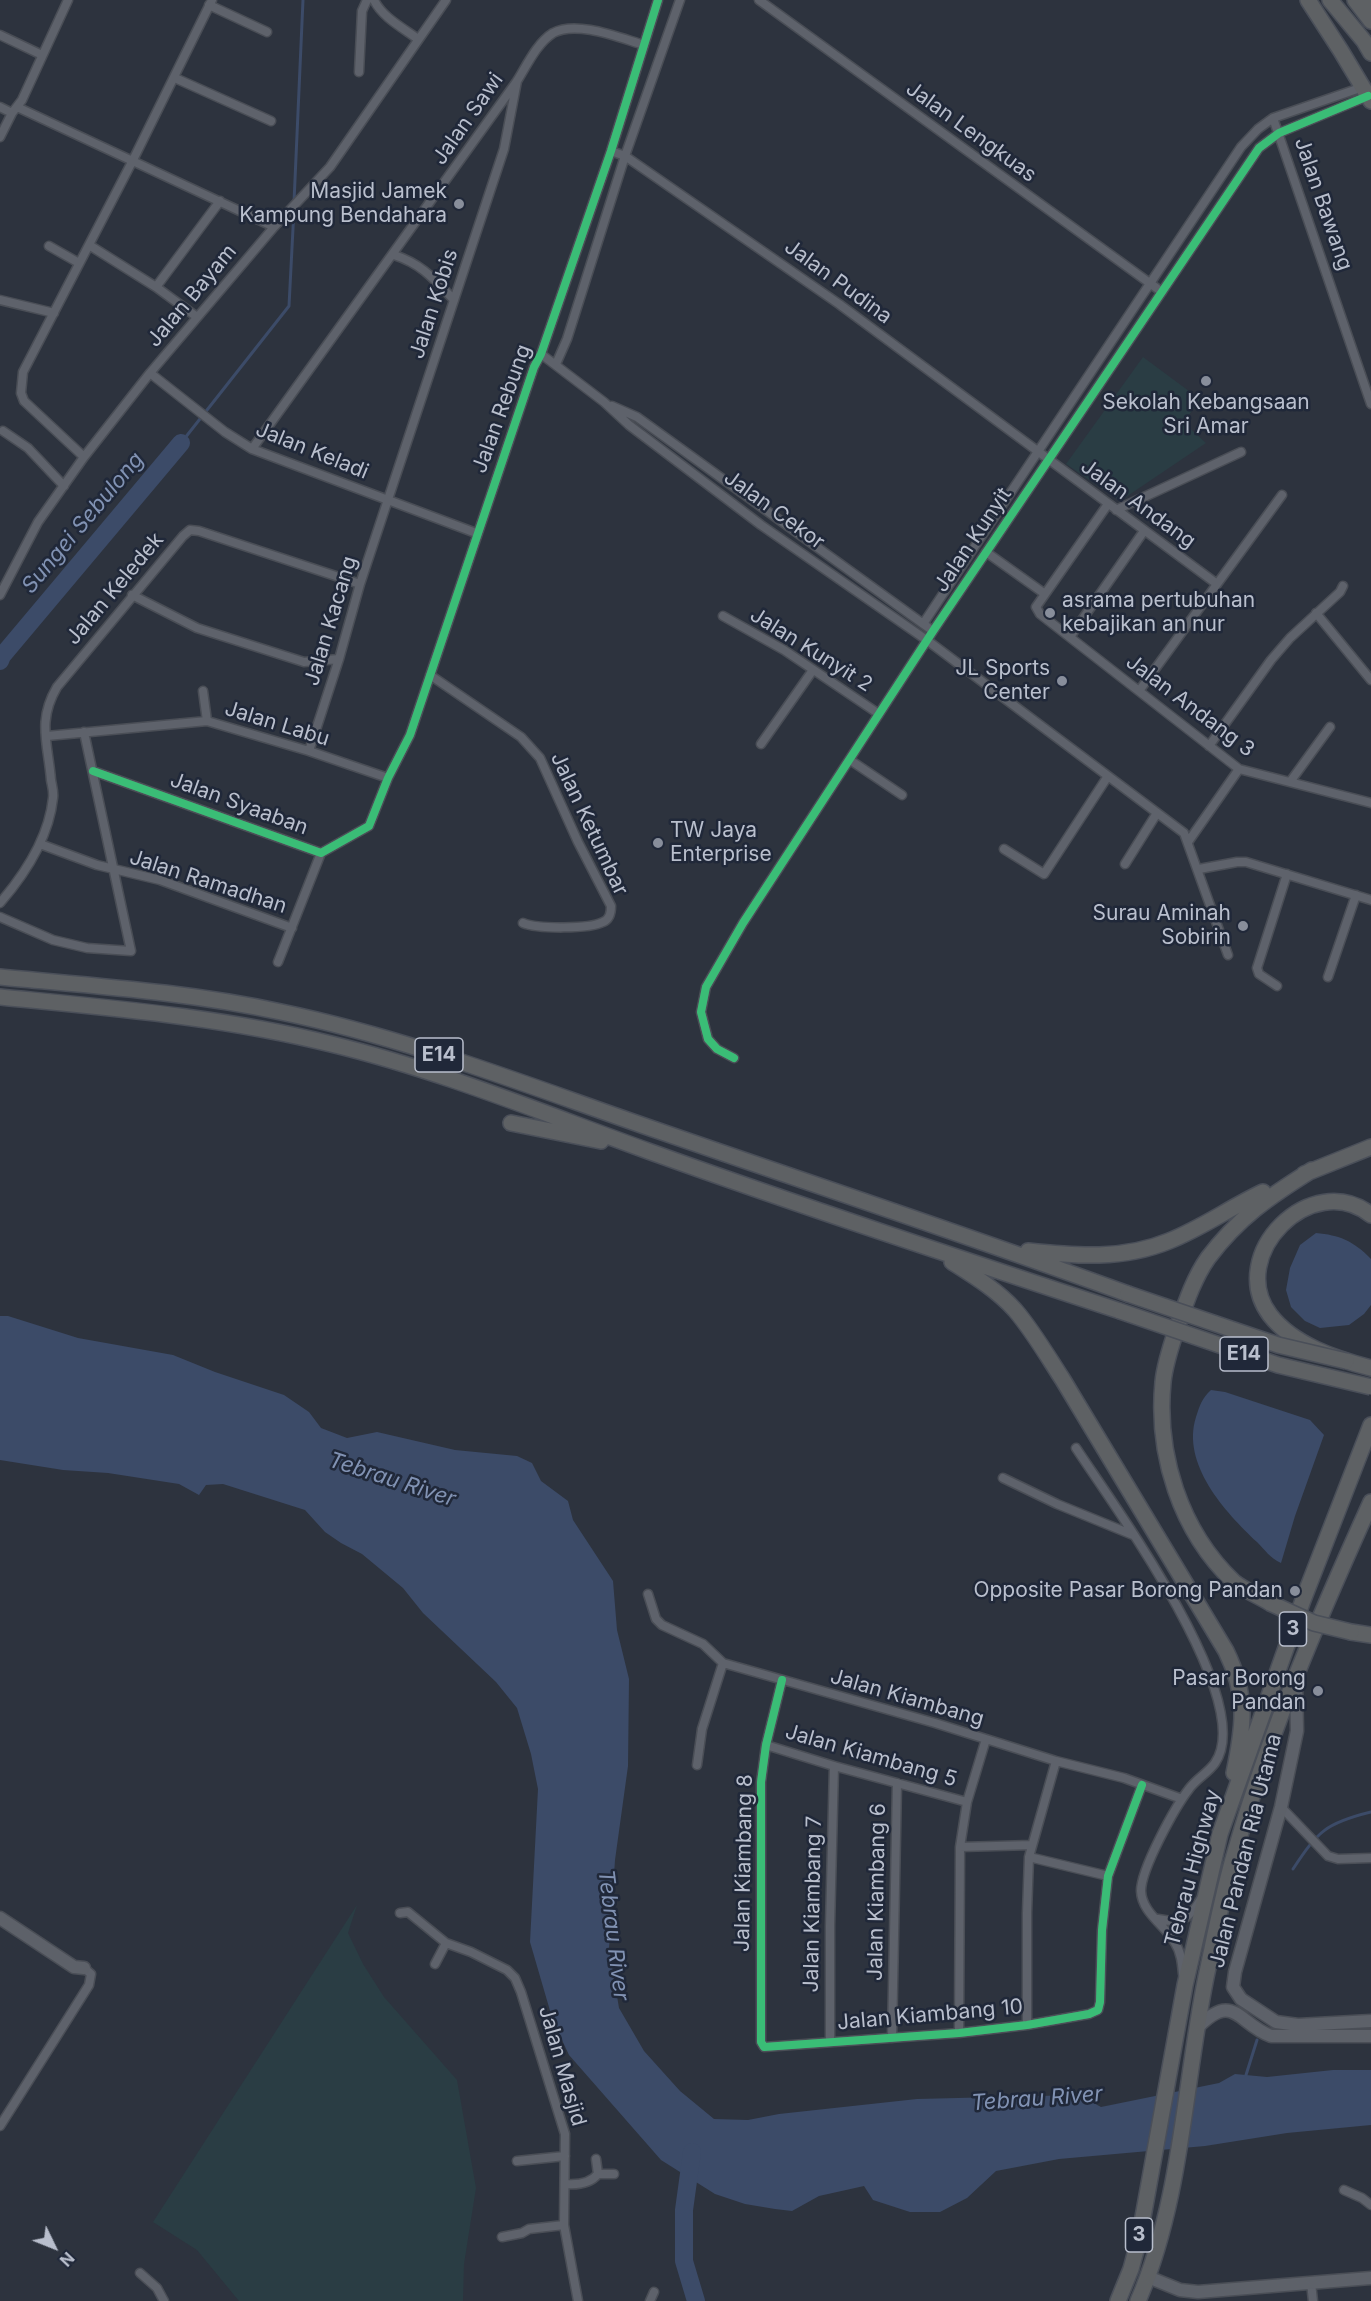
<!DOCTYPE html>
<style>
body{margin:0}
#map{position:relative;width:1371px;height:2301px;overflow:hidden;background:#2d333e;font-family:Inter,sans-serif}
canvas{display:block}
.north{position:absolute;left:24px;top:2217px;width:60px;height:60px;-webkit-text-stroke:4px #202839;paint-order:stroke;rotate:133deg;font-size:16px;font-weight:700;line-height:24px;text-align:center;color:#b9bfcd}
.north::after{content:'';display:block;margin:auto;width:21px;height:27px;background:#b9bfcd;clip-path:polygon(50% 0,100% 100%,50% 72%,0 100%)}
</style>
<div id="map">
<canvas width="1371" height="2301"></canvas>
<div class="north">N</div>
</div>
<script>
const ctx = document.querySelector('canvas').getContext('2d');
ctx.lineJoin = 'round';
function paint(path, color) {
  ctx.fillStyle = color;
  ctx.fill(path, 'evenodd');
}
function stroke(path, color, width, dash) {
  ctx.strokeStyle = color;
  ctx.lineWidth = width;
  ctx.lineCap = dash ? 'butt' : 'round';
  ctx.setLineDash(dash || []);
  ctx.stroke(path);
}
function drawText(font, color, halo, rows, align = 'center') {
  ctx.font = font + ' Inter,sans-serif';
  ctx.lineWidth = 5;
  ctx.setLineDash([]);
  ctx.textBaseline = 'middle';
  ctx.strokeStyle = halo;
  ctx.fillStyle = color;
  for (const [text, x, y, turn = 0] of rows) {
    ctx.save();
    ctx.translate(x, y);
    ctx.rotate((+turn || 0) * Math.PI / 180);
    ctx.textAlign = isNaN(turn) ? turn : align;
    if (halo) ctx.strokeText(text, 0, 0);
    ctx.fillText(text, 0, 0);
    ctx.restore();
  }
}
paint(new Path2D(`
 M 1143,357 L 1201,400 L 1183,422 L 1206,443 L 1120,501 L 1066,464 Z
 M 357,1905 L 348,1933 L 363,1964 L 384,1997 L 457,2080 L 476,2188 L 464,2264 L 463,2301 L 239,2301 L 197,2250 L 153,2222 Z`), '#2a3d44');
paint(new Path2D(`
 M 1316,1233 C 1339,1235 1354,1241 1371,1259 L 1371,1305 L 1364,1314 L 1349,1325 L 1320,1328 L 1305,1321 L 1291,1307 L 1286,1290 L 1290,1268 L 1300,1245 Z
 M 0,1316 L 8,1316 L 78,1338 L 173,1355 L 215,1372 L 284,1395 L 309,1412 L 321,1428 L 347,1438 L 377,1432 L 455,1450 L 517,1456 L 532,1463 L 541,1481 L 568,1501 L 573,1520 L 613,1581 L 617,1630 L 629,1679 L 628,1766 L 615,1860 L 609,1948 L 619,2008 L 644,2051 L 680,2091 L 714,2119 L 748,2120 L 779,2114 L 917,2099 L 1079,2095 L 1101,2107 L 1219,2083 L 1235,2074 L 1267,2077 L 1333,2070 L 1371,2070 L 1371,2125 L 1287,2133 L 1205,2146 L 1059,2159 L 996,2171 L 967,2198 L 940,2212 L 910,2212 L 873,2200 L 864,2186 L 819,2196 L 792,2211 L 775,2209 L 745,2204 L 715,2194 L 661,2160 L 569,2055 L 553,2021 L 530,1942 L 538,1789 L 531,1754 L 517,1708 L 496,1682 L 423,1613 L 403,1588 L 362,1554 L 341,1543 L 325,1532 L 305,1510 L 223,1484 L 206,1485 L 199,1495 L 179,1484 L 108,1473 L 63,1470 L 0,1460 Z
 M 1211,1390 L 1225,1392 L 1310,1420 L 1324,1435 L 1295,1516 L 1281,1563 C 1270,1558 1265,1550 1257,1542 C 1225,1512 1181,1464 1196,1417 C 1200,1405 1202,1398 1211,1390 Z`), '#3c4b68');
stroke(new Path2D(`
 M 294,202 L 303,0
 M 181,443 L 289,306 L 294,209
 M 1293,1869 C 1318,1831 1326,1823 1371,1812
 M 1246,2075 L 1257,2040`), '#3c4b68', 3);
stroke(new Path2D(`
 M 0,661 L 2,656 L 181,443
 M 692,2152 L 684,2210 L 684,2261 L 696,2301`), '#3c4b68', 18);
const street = new Path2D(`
 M 374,0 C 382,17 403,28 418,39
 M 759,0 L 1162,292
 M 209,5 L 267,32
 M 0,35 L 42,55
 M 359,72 L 362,11 L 367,0
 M 175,78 L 271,121
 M 0,107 L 12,113
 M 17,107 L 274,227
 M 1273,118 L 1371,404
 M 0,137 L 12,113 L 22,100 L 68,0
 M 611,151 L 625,156 L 839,304 L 1217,584
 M 89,245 L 156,287 L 197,317
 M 49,246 L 79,263
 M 394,255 C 422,264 434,279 454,300
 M 156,287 L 220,201
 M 0,300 L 54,313
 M 541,354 L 604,402 L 629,425 L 761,525 L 928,641 L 1184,833 L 1228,955
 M 556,364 L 567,339 L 625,156 L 680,0
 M 150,373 L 225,432 L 252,449 L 476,533
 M 612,406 L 637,417 L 933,631
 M 3,431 L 28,448 L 64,486
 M 252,449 L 517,81 C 527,65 537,43 553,33 C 577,20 620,38 644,45
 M 84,457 L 24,401 L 21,393 L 23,372 L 133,160 L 212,0
 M 1108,504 L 1036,607 L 1040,614 L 1239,769 L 1371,803
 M 1116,510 L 1241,452
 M 986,552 L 1045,594
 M 0,595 L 38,522 L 84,457 L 150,373 L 274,227 L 330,167 L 446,0
 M 132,595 L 197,628 L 304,662 L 339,659
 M 1316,613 L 1371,680
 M 723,616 L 784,650 L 879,714
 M 923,624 L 1241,147 L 1258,129 L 1273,118 L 1363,87
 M 1070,637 L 1144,531
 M 430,675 L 521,737 L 540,758 L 578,842 L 611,906 C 611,913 610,919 603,922 C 590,929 537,929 523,923
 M 203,691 L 207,721
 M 1139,691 L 1282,495
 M 47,736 L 207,721 L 309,751 L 388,778
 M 761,744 L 813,670
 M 1209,746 L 1271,660 L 1290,638 L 1340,592 L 1343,586
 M 309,751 L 339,659 L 360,584 L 504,149 L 517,81
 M 850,760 L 902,795
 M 93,771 L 321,853 L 369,826 L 388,778 L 410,735 L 534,367 L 541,354 L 611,151 L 658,0
 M 1290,782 L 1330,727
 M 1188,842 L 1239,769
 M 40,844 L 97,865 L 160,880 L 292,928
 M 1004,849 L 1044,874 L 1108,776
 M 1125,864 L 1157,813
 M 1199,869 L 1237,862 L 1246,862 L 1371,900
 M 0,903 C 25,874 49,837 53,798 C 54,792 52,786 51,780 C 48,743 37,721 57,687 L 183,536 L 190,530 L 199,531 L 360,584
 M 0,917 L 53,940 L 87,948 L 131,951 L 84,732
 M 278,962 L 321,853
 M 1328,977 L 1356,895
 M 1277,986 L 1259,974 L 1257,968 L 1287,874
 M 734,1058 L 717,1049 L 708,1039 L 701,1012 L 706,987 L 743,923 L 933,631 L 1259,148 L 1279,133 L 1368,96
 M 1076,1448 C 1112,1503 1258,1701 1215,1763 C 1208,1773 1196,1779 1189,1789 C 1175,1807 1141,1869 1141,1891 C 1142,1913 1165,1925 1175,1943 C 1181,1952 1182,1963 1183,1974
 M 1003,1478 L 1057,1504 L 1133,1535
 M 648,1594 L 656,1619 L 662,1625 L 703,1644 L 723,1663
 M 782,1680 L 766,1745 L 761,1782 L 761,2042 L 764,2047 L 959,2033 L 1027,2025 L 1089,2014 L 1098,2010 L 1100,2002 L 1102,1930 L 1108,1876 L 1142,1785
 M 766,1745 L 834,1766 L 967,1802
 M 697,1765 L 702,1729 L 723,1663 L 935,1723 L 1056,1761 L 1124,1778 L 1182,1799
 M 1281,1807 L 1328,1856 L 1338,1859 L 1371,1858
 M 960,1847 L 1032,1845
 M 1029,1857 L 1108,1876
 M 400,1913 L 408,1912 L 446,1943 L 471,1952 L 507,1970 L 515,1978 L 521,1992 L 565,2134 L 564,2225 L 578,2301
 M 1158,1919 C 1182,1924 1188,1920 1201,1899
 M 435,1964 L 446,1943
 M 1027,2025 L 1027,1913 L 1029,1857 L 1056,1761
 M 959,2033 L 960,1847 L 967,1802 L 986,1739
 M 892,2038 L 897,1783
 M 830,2042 L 830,1926 L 834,1766
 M 0,2126 L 89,1985 L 91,1974 L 84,1968
 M 517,2161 L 565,2156
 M 598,2174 L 614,2174
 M 565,2184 C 577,2185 590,2184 598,2174 L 596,2159
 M 1344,2190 L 1362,2198 L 1371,2205
 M 502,2237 L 522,2233 L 529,2229 L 564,2225
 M 140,2273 L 157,2288 L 164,2301
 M 1311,2283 L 1313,2301
 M 650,2301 L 654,2292`);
const secondary = new Path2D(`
 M 1296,1681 L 1297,1731 L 1281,1807 L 1235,1972 L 1233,1987 L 1241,1999 L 1276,2022 L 1298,2025 L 1371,2021
 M 0,1918 L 74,1967 L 84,1968
 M 1196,2029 C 1234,1990 1237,2023 1271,2036 L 1371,2036
 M 1148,2277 L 1180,2290 L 1198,2292 L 1371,2278`);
const highway = new Path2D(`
 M 1308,0 L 1341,51 L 1371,101
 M 1330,0 L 1364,41 L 1371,53
 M 1355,0 L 1371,21
 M 1370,0 L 1371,1
 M 0,977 C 94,986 189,992 281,1012 C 411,1039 534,1088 659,1131 C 815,1185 972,1237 1128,1294
 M 0,997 C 111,1008 223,1017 331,1044 C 439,1070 543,1113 648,1151 C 804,1207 962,1259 1120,1311
 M 511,1123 L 601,1141
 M 1304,1174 L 1371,1147
 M 1371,1215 C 1312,1168 1225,1255 1270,1315 C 1293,1345 1336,1359 1371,1368
 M 1028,1251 C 1076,1256 1123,1260 1169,1241 C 1202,1228 1231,1207 1263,1192
 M 952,1262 C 974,1276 997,1290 1015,1310 C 1033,1331 1048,1357 1063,1380 L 1226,1651 C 1248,1696 1244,1725 1234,1773
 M 1270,1603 C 1259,1596 1244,1590 1234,1582 C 1180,1531 1156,1454 1163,1382 C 1165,1362 1172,1343 1178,1325 C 1186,1302 1194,1278 1208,1258 C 1238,1218 1270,1196 1312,1170
 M 1351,1632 L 1371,1635
 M 1118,2301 L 1131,2269 L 1139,2239 L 1185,1985 L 1220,1834 L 1303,1600 L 1371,1425
 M 1138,2301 C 1182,2199 1184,2085 1206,1977 C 1215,1935 1223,1891 1236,1849 C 1270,1730 1320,1615 1371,1502`);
stroke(street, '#4a4e56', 11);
stroke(secondary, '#4a4e56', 15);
stroke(highway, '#4a4f59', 18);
stroke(street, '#5e626b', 8);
stroke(secondary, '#5d6169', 12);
stroke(highway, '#5e6164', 15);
const highwayBridge = new Path2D(`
 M 1128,1294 L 1278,1345 L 1346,1361
 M 1120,1311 L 1278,1365 L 1371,1387
 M 1270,1603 L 1314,1623 L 1351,1632`);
stroke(highwayBridge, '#4a4f59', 18, []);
stroke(highwayBridge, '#5e6164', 15);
stroke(new Path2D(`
 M 93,771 L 321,853 L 369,826 L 388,778 L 410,735 L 534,367 L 541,354 L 611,151 L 658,0
 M 734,1058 L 717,1049 L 708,1039 L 701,1012 L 706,987 L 743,923 L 933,631 L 1259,148 L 1279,133 L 1368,96
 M 782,1680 L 766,1745 L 761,1782 L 761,2042 L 764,2047 L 959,2033 L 1027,2025 L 1089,2014 L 1098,2010 L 1100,2002 L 1102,1930 L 1108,1876 L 1142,1785`), '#3abd76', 8);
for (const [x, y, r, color] of [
 [459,204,6,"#888e9b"],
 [1206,381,6,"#888e9b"],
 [1050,613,6,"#888e9b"],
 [1062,681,6,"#888e9b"],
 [658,843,6,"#888e9b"],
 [1243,926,6,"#888e9b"],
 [1295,1591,6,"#888e9b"],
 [1318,1691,6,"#888e9b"]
]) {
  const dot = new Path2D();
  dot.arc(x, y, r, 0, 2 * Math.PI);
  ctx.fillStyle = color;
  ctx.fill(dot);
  stroke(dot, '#202839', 2);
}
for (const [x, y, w] of [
 [439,1055,48],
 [1244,1354,48],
 [1293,1629,27],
 [1139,2235,27]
]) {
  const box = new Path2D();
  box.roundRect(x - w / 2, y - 17, w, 34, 4.5);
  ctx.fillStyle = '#202839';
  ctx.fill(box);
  stroke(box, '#b9bfcd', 1.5);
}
drawText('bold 20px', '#b9bfcd', null, [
 ["E14",439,1055],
 ["E14",1244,1354],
 ["3",1293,1629],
 ["3",1139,2235]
]);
drawText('21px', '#b9bfcd', '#202839', [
 ["Jalan Sawi",468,119,-55],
 ["Jalan Lengkuas",971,132,36],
 ["Jalan Bawang",1323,204,71],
 ["Jalan Pudina",838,282,36],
 ["Jalan Bayam",192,296,-50],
 ["Jalan Kobis",434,304,-72],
 ["Jalan Rebung",502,409,-70],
 ["Jalan Keladi",312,451,22],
 ["Jalan Andang",1138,504,36],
 ["Jalan Cekor",774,510,36],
 ["Jalan Kunyit",973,540,-56],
 ["Jalan Keledek",115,589,-50],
 ["Jalan Kacang",331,621,-73],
 ["Jalan Kunyit 2",811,650,32],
 ["Jalan Andang 3",1190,706,37],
 ["Jalan Labu",277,724,17],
 ["Jalan Syaaban",239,804,20],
 ["Jalan Ketumbar",589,824,65],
 ["Jalan Ramadhan",208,882,18],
 ["Jalan Kiambang",907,1698,16],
 ["Jalan Kiambang 5",871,1756,16],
 ["Jalan Pandan Ria Utama",1246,1851,-76],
 ["Jalan Kiambang 8",744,1863,-89],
 ["Tebrau Highway",1193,1868,-75],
 ["Jalan Kiambang 6",877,1892,-89],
 ["Jalan Kiambang 7",813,1904,-89],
 ["Jalan Kiambang 10",930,2015,-5],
 ["Jalan Masjid",562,2066,74]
]);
drawText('21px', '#b9bfcd', '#202839', [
 ["Masjid Jamek",447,192],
 ["Kampung Bendahara",447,216],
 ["Sekolah Kebangsaan",1206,403,"center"],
 ["Sri Amar",1206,427,"center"],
 ["asrama pertubuhan",1062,601,"left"],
 ["kebajikan an nur",1062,625,"left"],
 ["JL Sports",1050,669],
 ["Center",1050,693],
 ["TW Jaya",670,831,"left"],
 ["Enterprise",670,855,"left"],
 ["Surau Aminah",1231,914],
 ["Sobirin",1231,938],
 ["Opposite Pasar Borong Pandan",1283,1591],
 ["Pasar Borong",1306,1679],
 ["Pandan",1306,1703]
], 'right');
drawText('italic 22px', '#8192b3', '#202839', [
 ["Sungei Sebulong",83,523,-50],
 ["Tebrau River",392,1480,18],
 ["Tebrau River",613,1935,83],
 ["Tebrau River",1037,2099,-4]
]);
</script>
